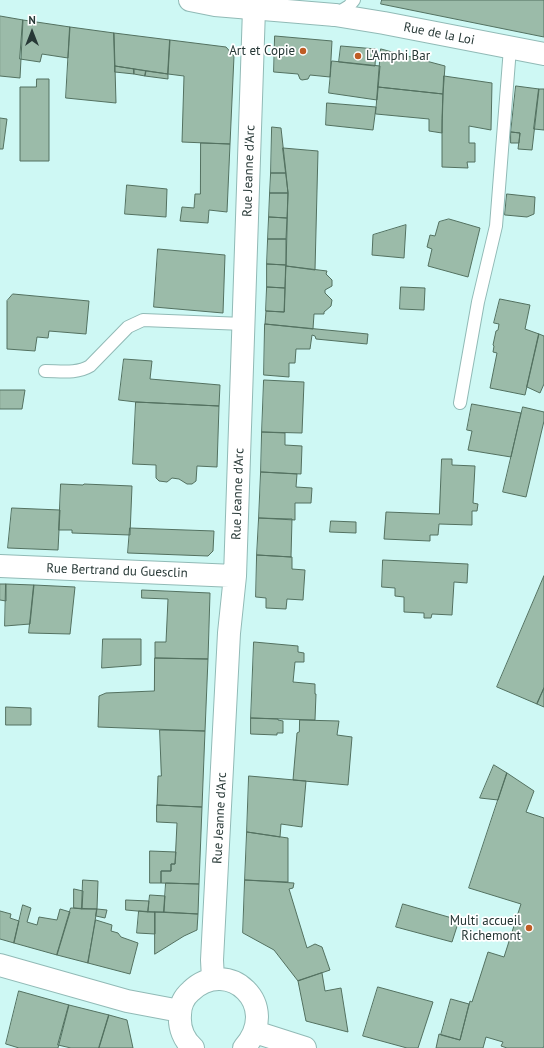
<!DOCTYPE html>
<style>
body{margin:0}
#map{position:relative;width:544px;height:1048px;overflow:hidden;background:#cef8f4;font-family:"PT Sans",sans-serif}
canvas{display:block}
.north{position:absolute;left:12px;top:12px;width:40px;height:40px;-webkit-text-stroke:3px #fff;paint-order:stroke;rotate:0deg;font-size:11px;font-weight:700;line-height:16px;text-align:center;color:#273836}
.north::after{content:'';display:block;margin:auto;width:14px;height:18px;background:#273836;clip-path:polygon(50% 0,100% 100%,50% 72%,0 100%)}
</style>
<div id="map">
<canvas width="544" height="1048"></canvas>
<div class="north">N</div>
</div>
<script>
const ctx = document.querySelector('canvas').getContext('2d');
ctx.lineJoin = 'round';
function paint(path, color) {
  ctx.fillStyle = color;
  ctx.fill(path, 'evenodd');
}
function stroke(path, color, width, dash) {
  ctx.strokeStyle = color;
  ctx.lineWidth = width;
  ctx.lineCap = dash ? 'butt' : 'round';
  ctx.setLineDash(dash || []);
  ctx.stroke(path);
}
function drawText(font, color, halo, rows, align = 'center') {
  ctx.font = font + ' "PT Sans",sans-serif';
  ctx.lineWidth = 3.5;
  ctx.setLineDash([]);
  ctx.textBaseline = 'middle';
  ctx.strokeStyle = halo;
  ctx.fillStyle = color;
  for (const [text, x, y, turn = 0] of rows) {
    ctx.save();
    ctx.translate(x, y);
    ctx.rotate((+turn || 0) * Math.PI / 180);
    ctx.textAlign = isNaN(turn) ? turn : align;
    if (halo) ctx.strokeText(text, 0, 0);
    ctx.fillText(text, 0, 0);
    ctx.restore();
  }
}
const building = new Path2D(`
 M 382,0 L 544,0 L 544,37 L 381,4 Z
 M 0,16 L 23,20 L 20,78 L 0,76 Z
 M 23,20 L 70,27 L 68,58 L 42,54 L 40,62 L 20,59 Z
 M 70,27 L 114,33 L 116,103 L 66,98 Z
 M 114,33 L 170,40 L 168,74 L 115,66 Z
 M 275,36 L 332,41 L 330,77 L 310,75 L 308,79 L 302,80 L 300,79 L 298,74 L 274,72 Z
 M 170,40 L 226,47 L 234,56 L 230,144 L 182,142 L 184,76 L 168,74 Z
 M 341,46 L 376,49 L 375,66 L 339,62 Z
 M 381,49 L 445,66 L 443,94 L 378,87 Z
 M 332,61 L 380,66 L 377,100 L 329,93 Z
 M 115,66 L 134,69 L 134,74 L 115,72 Z
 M 134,69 L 146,71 L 145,76 L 134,74 Z
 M 146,71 L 168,74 L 168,79 L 145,76 Z
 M 444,76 L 492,83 L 491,130 L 469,126 L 469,143 L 475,143 L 475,162 L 467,162 L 468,168 L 442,167 L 442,119 Z
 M 37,79 L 49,79 L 49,161 L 20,161 L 20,87 L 36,87 Z
 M 516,86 L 539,89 L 532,150 L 518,149 L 520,133 L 511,132 Z
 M 378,87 L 443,94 L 442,133 L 429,131 L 429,119 L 376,114 Z
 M 539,89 L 544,89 L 544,130 L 534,129 Z
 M 327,103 L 376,107 L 373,130 L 326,125 Z
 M 0,118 L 7,119 L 3,149 L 0,149 Z
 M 272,127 L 281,128 L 286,173 L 271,173 Z
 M 511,132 L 520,133 L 519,143 L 511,143 Z
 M 201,143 L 230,144 L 227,212 L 209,210 L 208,223 L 180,221 L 182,207 L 194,208 L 195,194 L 200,194 Z
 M 283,148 L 318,151 L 315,270 L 286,266 L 288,193 Z
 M 271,173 L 286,173 L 288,193 L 270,193 Z
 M 127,185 L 167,189 L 166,217 L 125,214 Z
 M 270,193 L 288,193 L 287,218 L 269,217 Z
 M 507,194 L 535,197 L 534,214 L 527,217 L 505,215 Z
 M 269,217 L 287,218 L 286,239 L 268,239 Z
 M 449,219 L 480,228 L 468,277 L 428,266 L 432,249 L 427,247 L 430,235 L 435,236 L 439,222 Z
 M 406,225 L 404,258 L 372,255 L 373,235 Z
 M 268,239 L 286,239 L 286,265 L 267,264 Z
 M 158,249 L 225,255 L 223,313 L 154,307 Z
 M 267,264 L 286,265 L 285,288 L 267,287 Z
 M 286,266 L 327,271 L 326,274 L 332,280 L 332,286 L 325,290 L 325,293 L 332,300 L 331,306 L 324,312 L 324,314 L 314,314 L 313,329 L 265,324 L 266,311 L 284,312 Z
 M 267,287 L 285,288 L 284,312 L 266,311 Z
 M 401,287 L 425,288 L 424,310 L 400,309 Z
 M 13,294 L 89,301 L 86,334 L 49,331 L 48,338 L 37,337 L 35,351 L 7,349 L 7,301 Z
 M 500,299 L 530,305 L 525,329 L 539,334 L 525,395 L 490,388 L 497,353 L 493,352 L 494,346 L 493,345 L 496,331 L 498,330 L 499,324 L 494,323 Z
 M 265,324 L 368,334 L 367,344 L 316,339 L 315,336 L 312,335 L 310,349 L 296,349 L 295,363 L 289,363 L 289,377 L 264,375 Z
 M 539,334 L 544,336 L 544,384 L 540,393 L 527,387 Z
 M 124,359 L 152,361 L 150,379 L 220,385 L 219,406 L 136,402 L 119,400 Z
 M 264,380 L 304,382 L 302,433 L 262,432 Z
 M 0,390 L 25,390 L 22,409 L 0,409 Z
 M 136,402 L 219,406 L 217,467 L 197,466 L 196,481 L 192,484 L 187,484 L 179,479 L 172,478 L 167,482 L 159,481 L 156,478 L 156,465 L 133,464 Z
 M 472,404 L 521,413 L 511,457 L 468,450 L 472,431 L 467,430 Z
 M 523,407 L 544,412 L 544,421 L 526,497 L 503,492 Z
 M 262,432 L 285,433 L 285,445 L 302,446 L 301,474 L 261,472 Z
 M 442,459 L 452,459 L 452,465 L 475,466 L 473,503 L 478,504 L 477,511 L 472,511 L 472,525 L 439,524 L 438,535 L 430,535 L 430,541 L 384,539 L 386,512 L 439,514 Z
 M 261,472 L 297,474 L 296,487 L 312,488 L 311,503 L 295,503 L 295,520 L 259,518 Z
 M 61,484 L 83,485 L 84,484 L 132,486 L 130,535 L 72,533 L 72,530 L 59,530 Z
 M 12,508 L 60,510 L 58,550 L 8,548 Z
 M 259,518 L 292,519 L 291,557 L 257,555 Z
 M 331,521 L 356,522 L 356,533 L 330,532 Z
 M 130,528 L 214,531 L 213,551 L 208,556 L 128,553 Z
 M 257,555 L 292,557 L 292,569 L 305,570 L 303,600 L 287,599 L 286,609 L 266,608 L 266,598 L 256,597 Z
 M 383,560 L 468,564 L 467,583 L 454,582 L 452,615 L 432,614 L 431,618 L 424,618 L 424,613 L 404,612 L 404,597 L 395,596 L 395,588 L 382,587 Z
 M 544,576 L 544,688 L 537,704 L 497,687 Z
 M 0,584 L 6,584 L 6,601 L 0,600 Z
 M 6,584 L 34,585 L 30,624 L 5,626 Z
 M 34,585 L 75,587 L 70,634 L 29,633 Z
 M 142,590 L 210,593 L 208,659 L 155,658 L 155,642 L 166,642 L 168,599 L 142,598 Z
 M 103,639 L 141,639 L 141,665 L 102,668 Z
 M 254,642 L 298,646 L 298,652 L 304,653 L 304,662 L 295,662 L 293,682 L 315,684 L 315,694 L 316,694 L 315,720 L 251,718 Z
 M 155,658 L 208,659 L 205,731 L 98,727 L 99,696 L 106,693 L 154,691 Z
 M 544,688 L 544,707 L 537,704 Z
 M 6,707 L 31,708 L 31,725 L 6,725 Z
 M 251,718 L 278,719 L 278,720 L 283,721 L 283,733 L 277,733 L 277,735 L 251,734 Z
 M 300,720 L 339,721 L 337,735 L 352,737 L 348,785 L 293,780 L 297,733 L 299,732 Z
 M 160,730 L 205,731 L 202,807 L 157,805 L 158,776 L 161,776 Z
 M 494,765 L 507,773 L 498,800 L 480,798 Z
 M 507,773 L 534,791 L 526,812 L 544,818 L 544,1046 L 543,1048 L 507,1048 L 501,1046 L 503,1042 L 486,1037 L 483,1048 L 436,1048 L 439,1034 L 460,1040 L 470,1001 L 472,1002 L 488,952 L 504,957 L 521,904 L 469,888 Z
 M 249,776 L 306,781 L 302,827 L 281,824 L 280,837 L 247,832 Z
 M 157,805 L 202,807 L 199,884 L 161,883 L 161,871 L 171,871 L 171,864 L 175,864 L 177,823 L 157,822 Z
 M 247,832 L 288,838 L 288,882 L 245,880 Z
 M 150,851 L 176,852 L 175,864 L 171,864 L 171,871 L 161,871 L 161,883 L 150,883 Z
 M 83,880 L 98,881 L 97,909 L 82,909 Z
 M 245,880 L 294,883 L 293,888 L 289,889 L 307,948 L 315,944 L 322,947 L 330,970 L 298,981 L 274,950 L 243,933 Z
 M 166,883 L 199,884 L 198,914 L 164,912 Z
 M 74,889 L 83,891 L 82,909 L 74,908 Z
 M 150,895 L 165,896 L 164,912 L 148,912 Z
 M 126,900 L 149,901 L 148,912 L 126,910 Z
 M 403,904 L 459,920 L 452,942 L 396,927 Z
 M 23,905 L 31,908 L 27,922 L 37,925 L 39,917 L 57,920 L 60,909 L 70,912 L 57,955 L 14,943 Z
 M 71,908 L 97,909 L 88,963 L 57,955 Z
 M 97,909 L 107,910 L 105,918 L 96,916 Z
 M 0,911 L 11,914 L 10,918 L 19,921 L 14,943 L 0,939 Z
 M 139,911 L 155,912 L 155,934 L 137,933 Z
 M 155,912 L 198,914 L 197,930 L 184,936 L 155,954 Z
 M 96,920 L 112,925 L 111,931 L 118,933 L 121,937 L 138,943 L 130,974 L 88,963 Z
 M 322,973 L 325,991 L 341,988 L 348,1032 L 306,1021 L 298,981 Z
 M 378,987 L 433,1002 L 418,1048 L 407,1048 L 363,1036 Z
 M 19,991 L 69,1005 L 58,1048 L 19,1048 L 6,1044 Z
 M 451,999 L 469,1004 L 460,1040 L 441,1035 Z
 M 69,1005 L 109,1015 L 99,1048 L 71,1048 L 58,1045 Z
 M 109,1015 L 127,1020 L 133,1048 L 99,1048 Z`);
paint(building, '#9bbba9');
stroke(building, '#537160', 1);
const service = new Path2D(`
 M 336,14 L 349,6 L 354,0
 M 45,371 C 60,371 77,374 90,366 L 128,327 L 143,320 L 244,324
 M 460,403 L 478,302 L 496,226 L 510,48`);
const minor = new Path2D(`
 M 335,15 L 384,23 L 544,54
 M 0,566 L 235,576
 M 0,965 L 127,1001 L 180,1011
 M 213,979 L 212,960 L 229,633 L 235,576 L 254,9
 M 255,1032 L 305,1048
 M 193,1048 C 184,1040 179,1028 180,1015 C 180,1006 184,997 191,991 C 228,956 282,1005 244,1048`);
const secondary = new Path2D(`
 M 190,0 L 215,5 L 335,15`);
stroke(service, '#91bab6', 14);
stroke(minor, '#91bab6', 24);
stroke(secondary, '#91bab6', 24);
stroke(service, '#fff', 12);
stroke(minor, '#fff', 22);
stroke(secondary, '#fff', 22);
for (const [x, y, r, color] of [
 [303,51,4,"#bf5c24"],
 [358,56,4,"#bf5c24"],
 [529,928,4,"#bf5c24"]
]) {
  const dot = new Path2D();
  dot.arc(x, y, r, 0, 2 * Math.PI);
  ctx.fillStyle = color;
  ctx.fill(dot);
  stroke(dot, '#fff', 1.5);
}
drawText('13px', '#273836', '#fff', [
 ["Rue de la Loi",439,34,11],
 ["Rue Jeanne d'Arc",249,171,-88],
 ["Rue Jeanne d'Arc",238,494,-88],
 ["Rue Bertrand du Guesclin",117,571,2],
 ["Rue Jeanne d'Arc",220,818,-87]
]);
drawText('13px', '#273836', '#fff', [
 ["Art et Copie",295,51],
 ["L'Amphi Bar",366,56,"left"],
 ["Multi accueil",521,921],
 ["Richemont",521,936]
], 'right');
</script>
